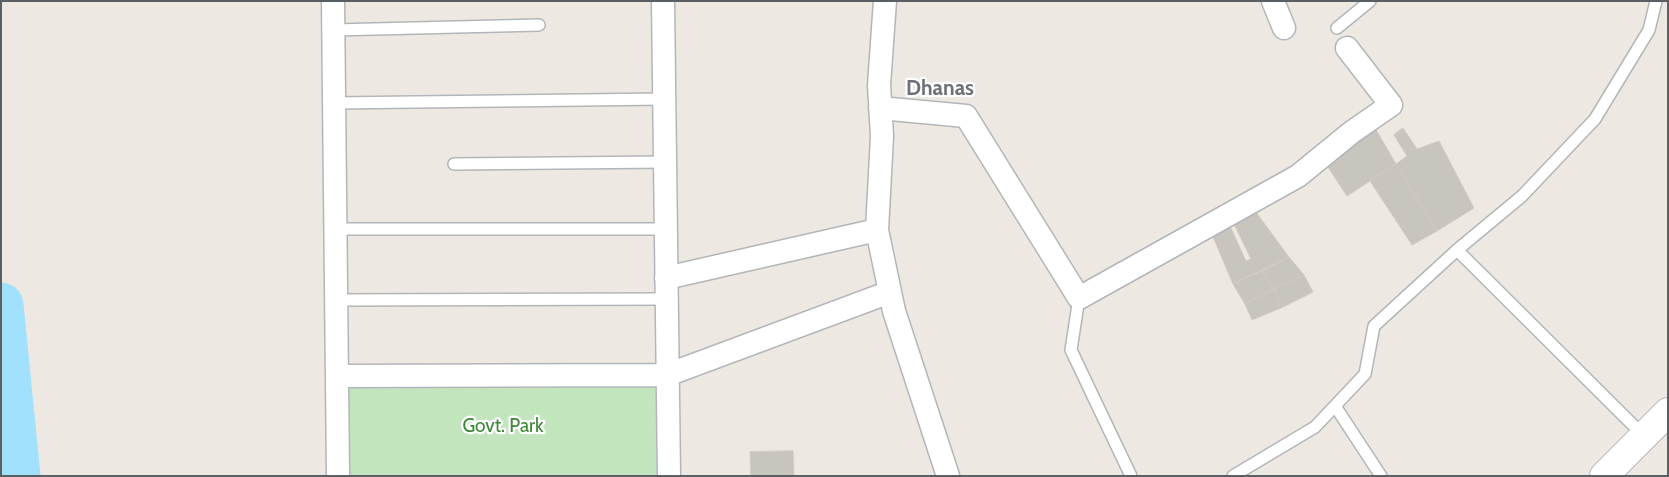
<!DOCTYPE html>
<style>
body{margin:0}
#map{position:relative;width:1669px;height:477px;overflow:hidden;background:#ede9e2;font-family:Cabin,sans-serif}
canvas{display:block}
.frame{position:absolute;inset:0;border:2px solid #5a5f63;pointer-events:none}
</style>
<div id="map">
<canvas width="1669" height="477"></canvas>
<div class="frame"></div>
</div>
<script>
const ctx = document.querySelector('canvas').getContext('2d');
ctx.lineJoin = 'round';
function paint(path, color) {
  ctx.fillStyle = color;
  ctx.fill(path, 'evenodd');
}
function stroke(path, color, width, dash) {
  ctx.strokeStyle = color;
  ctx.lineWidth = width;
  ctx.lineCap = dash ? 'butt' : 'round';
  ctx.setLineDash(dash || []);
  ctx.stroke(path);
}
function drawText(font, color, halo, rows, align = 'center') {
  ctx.font = font + ' Cabin,sans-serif';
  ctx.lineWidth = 4.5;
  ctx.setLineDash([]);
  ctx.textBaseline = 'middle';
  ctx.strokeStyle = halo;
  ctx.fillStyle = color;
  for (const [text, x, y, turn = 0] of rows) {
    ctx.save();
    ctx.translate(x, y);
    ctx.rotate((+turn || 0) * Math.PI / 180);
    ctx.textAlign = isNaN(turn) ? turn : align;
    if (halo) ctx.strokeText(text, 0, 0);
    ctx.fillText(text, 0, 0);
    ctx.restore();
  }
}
paint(new Path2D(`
 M 667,375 L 669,476 L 343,476 L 337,376 Z`), '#c3e5be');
stroke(new Path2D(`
 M 1,305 L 18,476`), '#a1e1fe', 45);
const building = new Path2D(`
 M 1371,121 L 1396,164 L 1347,196 L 1322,158 Z
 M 1403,128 L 1417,149 L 1439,141 L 1474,208 L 1437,231 L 1396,164 L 1407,156 L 1394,135 Z
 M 1396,164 L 1437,231 L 1412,245 L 1370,181 Z
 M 1255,211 L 1289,257 L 1233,284 L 1211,232 L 1229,224 L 1246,261 L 1251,259 L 1233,222 Z
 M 1289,257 L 1304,275 L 1274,290 L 1262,271 Z
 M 1262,271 L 1274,290 L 1245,304 L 1233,284 Z
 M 1304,275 L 1313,292 L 1283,307 L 1274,290 Z
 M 1274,290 L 1283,307 L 1252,320 L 1245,304 Z
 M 793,451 L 794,476 L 751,476 L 750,452 Z`);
paint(building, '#c8c4be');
stroke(building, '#d2cac0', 1);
const lane = new Path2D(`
 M 1337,28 L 1370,1
 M 333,30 L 539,25
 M 334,103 L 664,99
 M 454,164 L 665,162
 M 335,229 L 666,229
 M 1457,250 L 1644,436
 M 1079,298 L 1071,350 L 1131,476
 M 336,300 L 666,299
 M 1335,406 L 1381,476
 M 1233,476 L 1315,427 L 1365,374 L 1374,326 L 1457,250 L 1522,196 L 1595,119 L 1649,30 L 1656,1`);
const street = new Path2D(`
 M 333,1 L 338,476
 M 663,1 L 669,476
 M 885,1 L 879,85 L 882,136 L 877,230 L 894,311 L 948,476
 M 1273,1 L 1284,28
 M 880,108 L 966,116 L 1079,298 L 1298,176 L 1352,132 L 1391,105 L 1347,48
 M 666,278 L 877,230
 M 337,376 L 667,375 L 890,292`);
const secondary = new Path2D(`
 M 1604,476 L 1668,412`);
stroke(lane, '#b3b6b9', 14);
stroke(street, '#b3b6b9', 25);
stroke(secondary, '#b1b6ba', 30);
stroke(lane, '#fff', 11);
stroke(street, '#fff', 22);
stroke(secondary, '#fff', 28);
drawText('19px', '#3c8636', '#fff', [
 ["Govt. Park",503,426]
]);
drawText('bold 21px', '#6b7175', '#fff', [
 ["Dhanas",940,89]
]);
</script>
